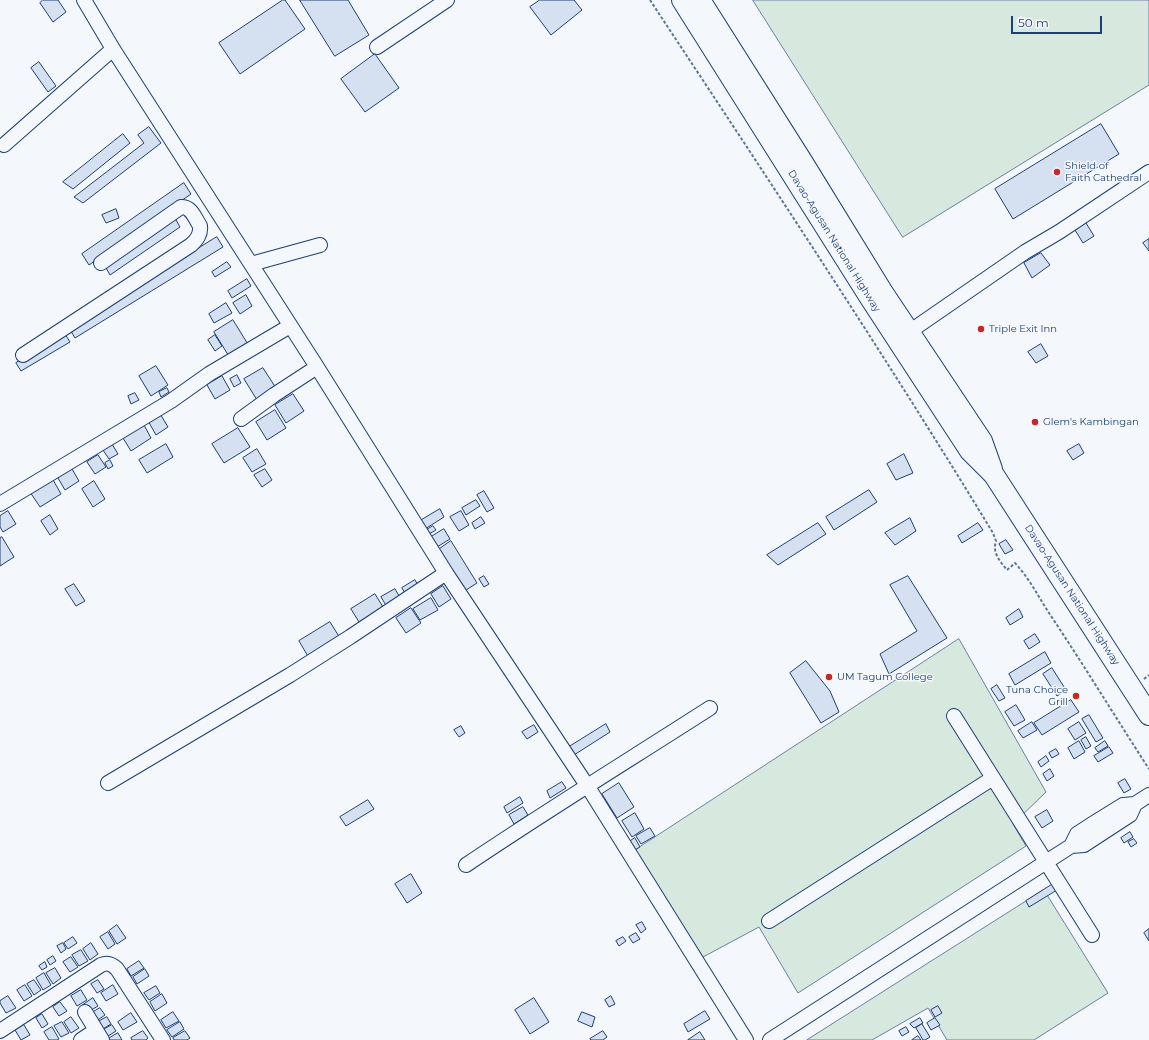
<!DOCTYPE html>
<style>
body{margin:0}
#map{position:relative;width:1149px;height:1040px;overflow:hidden;background:#f4f7fb;font-family:Montserrat,sans-serif}
canvas{display:block}
.scale{position:absolute;left:1011px;top:16px;width:91px;height:18px;box-sizing:border-box;border:2px solid #1d3f73;border-top:0;padding-left:5px;font-size:12px;line-height:14px;white-space:nowrap;color:#1d3f73;-webkit-text-stroke:3px #f4f7fb;paint-order:stroke}
</style>
<div id="map">
<canvas width="1149" height="1040"></canvas>
<div class="scale">50 m</div>
</div>
<script>
const ctx = document.querySelector('canvas').getContext('2d');
ctx.lineJoin = 'round';
function paint(path, color) {
  ctx.fillStyle = color;
  ctx.fill(path, 'evenodd');
}
function stroke(path, color, width, dash) {
  ctx.strokeStyle = color;
  ctx.lineWidth = width;
  ctx.lineCap = dash ? 'butt' : 'round';
  ctx.setLineDash(dash || []);
  ctx.stroke(path);
}
function drawText(font, color, halo, rows, align = 'center') {
  ctx.font = font + ' Montserrat,sans-serif';
  ctx.lineWidth = 3;
  ctx.setLineDash([]);
  ctx.textBaseline = 'middle';
  ctx.strokeStyle = halo;
  ctx.fillStyle = color;
  for (const [text, x, y, turn = 0] of rows) {
    ctx.save();
    ctx.translate(x, y);
    ctx.rotate((+turn || 0) * Math.PI / 180);
    ctx.textAlign = isNaN(turn) ? turn : align;
    if (halo) ctx.strokeText(text, 0, 0);
    ctx.fillText(text, 0, 0);
    ctx.restore();
  }
}
const green = new Path2D(`
 M 753,0 L 1149,0 L 1149,85 L 903,237 Z
 M 959,639 L 1046,792 L 1013,824 L 1026,846 L 798,993 L 759,927 L 703,957 L 634,851 Z
 M 1044,890 L 1108,993 L 1034,1040 L 947,1040 L 928,1008 L 872,1040 L 807,1040 Z`);
paint(green, '#d7e8df');
stroke(green, '#687fa3', 1);
const building = new Path2D(`
 M 43,0 L 58,0 L 66,12 L 53,22 L 40,3 Z
 M 283,0 L 285,0 L 305,29 L 240,74 L 219,43 Z
 M 300,0 L 348,0 L 369,35 L 335,56 Z
 M 540,0 L 574,0 L 582,10 L 551,35 L 530,7 Z
 M 375,54 L 399,88 L 365,112 L 341,79 Z
 M 39,62 L 56,86 L 48,92 L 31,68 Z
 M 1101,124 L 1119,154 L 1013,219 L 995,189 Z
 M 149,127 L 161,143 L 83,203 L 74,197 L 144,143 L 138,135 Z
 M 123,134 L 130,143 L 73,189 L 63,182 Z
 M 184,183 L 191,194 L 89,265 L 82,254 Z
 M 116,209 L 119,218 L 106,223 L 102,215 Z
 M 175,218 L 180,227 L 110,275 L 105,266 Z
 M 1086,223 L 1094,236 L 1083,243 L 1075,230 Z
 M 217,237 L 223,247 L 75,338 L 69,328 Z
 M 1149,239 L 1149,251 L 1143,243 Z
 M 1041,253 L 1050,265 L 1032,278 L 1024,263 Z
 M 227,262 L 231,267 L 215,277 L 212,272 Z
 M 247,279 L 251,286 L 232,298 L 228,291 Z
 M 246,295 L 252,306 L 240,314 L 233,303 Z
 M 226,303 L 232,313 L 214,323 L 209,314 Z
 M 233,320 L 249,346 L 230,358 L 214,332 Z
 M 65,334 L 70,342 L 21,371 L 16,363 Z
 M 215,335 L 222,346 L 215,351 L 208,340 Z
 M 1041,344 L 1048,356 L 1036,363 L 1028,352 Z
 M 156,366 L 168,385 L 151,396 L 139,376 Z
 M 263,368 L 276,388 L 257,400 L 244,379 Z
 M 237,375 L 241,383 L 234,387 L 230,379 Z
 M 222,376 L 230,390 L 215,399 L 207,385 Z
 M 167,388 L 169,392 L 161,397 L 159,392 Z
 M 135,393 L 139,400 L 131,404 L 128,396 Z
 M 293,394 L 304,411 L 286,423 L 275,405 Z
 M 275,410 L 286,428 L 267,440 L 256,422 Z
 M 159,412 L 168,427 L 156,435 L 147,419 Z
 M 144,425 L 151,438 L 131,451 L 123,438 Z
 M 238,428 L 250,447 L 224,463 L 212,444 Z
 M 112,444 L 118,454 L 109,459 L 103,450 Z
 M 166,444 L 173,457 L 147,473 L 139,460 Z
 M 1079,444 L 1084,453 L 1073,460 L 1067,451 Z
 M 257,449 L 266,464 L 252,472 L 243,458 Z
 M 904,454 L 913,473 L 896,480 L 887,464 Z
 M 98,455 L 106,467 L 95,474 L 87,462 Z
 M 110,460 L 113,466 L 108,469 L 105,463 Z
 M 72,469 L 79,481 L 65,490 L 58,478 Z
 M 265,469 L 272,480 L 262,487 L 254,475 Z
 M 52,478 L 61,494 L 40,507 L 30,492 Z
 M 94,481 L 105,499 L 93,507 L 82,489 Z
 M 869,490 L 877,502 L 834,530 L 826,517 Z
 M 484,491 L 494,508 L 487,512 L 477,495 Z
 M 476,500 L 480,506 L 466,515 L 462,508 Z
 M 440,509 L 444,517 L 425,529 L 420,521 Z
 M 8,511 L 16,524 L 3,532 L 0,527 L 0,516 Z
 M 461,511 L 469,525 L 459,531 L 450,517 Z
 M 50,515 L 58,529 L 50,535 L 41,521 Z
 M 481,517 L 485,523 L 475,529 L 472,523 Z
 M 910,518 L 916,531 L 895,545 L 885,533 Z
 M 818,523 L 826,534 L 778,565 L 767,555 Z
 M 978,523 L 983,530 L 962,543 L 958,536 Z
 M 433,526 L 436,530 L 427,535 L 425,531 Z
 M 444,529 L 450,539 L 437,547 L 431,537 Z
 M 2,537 L 14,557 L 0,566 L 0,538 Z
 M 1006,540 L 1013,550 L 1005,554 L 999,544 Z
 M 451,541 L 477,583 L 463,592 L 438,550 Z
 M 484,576 L 489,584 L 484,587 L 479,579 Z
 M 908,576 L 947,638 L 889,674 L 880,654 L 917,631 L 890,585 Z
 M 415,580 L 419,587 L 406,595 L 402,588 Z
 M 74,584 L 85,601 L 76,606 L 65,589 Z
 M 443,586 L 451,599 L 439,607 L 431,594 Z
 M 395,589 L 401,599 L 387,607 L 381,597 Z
 M 375,594 L 383,607 L 359,622 L 351,609 Z
 M 431,598 L 438,610 L 420,620 L 413,609 Z
 M 411,608 L 421,623 L 406,633 L 396,618 Z
 M 1019,609 L 1023,617 L 1010,625 L 1006,618 Z
 M 330,622 L 340,638 L 309,658 L 299,641 Z
 M 1035,634 L 1040,642 L 1029,649 L 1024,641 Z
 M 1045,652 L 1051,663 L 1015,685 L 1009,674 Z
 M 806,661 L 830,691 L 839,712 L 821,723 L 790,673 Z
 M 1052,668 L 1066,690 L 1057,696 L 1043,674 Z
 M 997,685 L 1005,698 L 999,701 L 991,689 Z
 M 1071,700 L 1079,712 L 1042,735 L 1034,723 Z
 M 1016,705 L 1025,720 L 1014,726 L 1005,712 Z
 M 1089,715 L 1103,738 L 1096,742 L 1082,719 Z
 M 1032,722 L 1037,730 L 1023,738 L 1018,731 Z
 M 1079,722 L 1086,733 L 1075,740 L 1068,729 Z
 M 606,724 L 610,732 L 574,755 L 569,747 Z
 M 534,725 L 538,732 L 527,739 L 522,732 Z
 M 461,726 L 465,733 L 459,737 L 454,730 Z
 M 1086,737 L 1091,746 L 1086,749 L 1081,740 Z
 M 1079,741 L 1085,752 L 1074,759 L 1068,748 Z
 M 1105,741 L 1108,746 L 1098,752 L 1095,748 Z
 M 1109,747 L 1113,753 L 1098,762 L 1094,756 Z
 M 1056,749 L 1059,754 L 1052,758 L 1049,753 Z
 M 1046,756 L 1049,761 L 1041,767 L 1038,762 Z
 M 1050,769 L 1054,776 L 1047,781 L 1043,774 Z
 M 1125,779 L 1131,789 L 1124,793 L 1118,783 Z
 M 562,782 L 566,788 L 550,798 L 547,791 Z
 M 619,783 L 634,807 L 617,818 L 602,794 Z
 M 520,797 L 523,803 L 507,813 L 504,807 Z
 M 368,800 L 374,809 L 346,826 L 340,817 Z
 M 523,807 L 528,815 L 514,824 L 509,815 Z
 M 1047,810 L 1053,821 L 1042,828 L 1035,817 Z
 M 635,813 L 644,829 L 632,837 L 622,821 Z
 M 650,828 L 655,836 L 641,844 L 636,836 Z
 M 1130,832 L 1133,837 L 1124,843 L 1121,838 Z
 M 635,838 L 640,847 L 631,852 L 626,844 Z
 M 1134,839 L 1137,843 L 1131,847 L 1128,842 Z
 M 411,874 L 422,893 L 407,903 L 395,884 Z
 M 1053,884 L 1057,890 L 1029,907 L 1026,901 Z
 M 642,922 L 646,929 L 641,933 L 636,925 Z
 M 117,925 L 126,938 L 117,944 L 109,931 Z
 M 1149,929 L 1149,941 L 1144,933 Z
 M 108,932 L 115,944 L 108,949 L 100,937 Z
 M 636,933 L 640,939 L 633,943 L 629,937 Z
 M 73,937 L 77,943 L 68,949 L 64,943 Z
 M 623,937 L 626,941 L 619,946 L 616,941 Z
 M 63,943 L 66,949 L 61,953 L 57,946 Z
 M 91,943 L 98,954 L 90,960 L 83,949 Z
 M 81,950 L 88,961 L 79,966 L 72,955 Z
 M 53,956 L 56,961 L 50,965 L 47,960 Z
 M 71,957 L 78,967 L 70,972 L 63,962 Z
 M 139,961 L 144,968 L 131,976 L 127,969 Z
 M 45,962 L 47,967 L 42,970 L 39,966 Z
 M 55,968 L 61,978 L 53,984 L 46,973 Z
 M 145,969 L 149,976 L 137,984 L 133,977 Z
 M 44,973 L 51,985 L 43,990 L 36,978 Z
 M 34,980 L 41,990 L 34,995 L 27,984 Z
 M 98,980 L 104,989 L 97,993 L 91,984 Z
 M 25,985 L 32,996 L 24,1001 L 17,990 Z
 M 113,985 L 118,994 L 106,1001 L 101,993 Z
 M 156,986 L 160,993 L 149,1000 L 144,993 Z
 M 81,990 L 87,1000 L 77,1006 L 71,996 Z
 M 162,994 L 167,1003 L 155,1011 L 150,1002 Z
 M 8,996 L 16,1008 L 6,1013 L 0,1003 L 0,1001 Z
 M 611,996 L 615,1004 L 609,1007 L 605,1000 Z
 M 93,998 L 98,1006 L 88,1012 L 83,1005 Z
 M 534,998 L 549,1022 L 530,1034 L 515,1010 Z
 M 60,1002 L 67,1011 L 59,1016 L 53,1007 Z
 M 938,1006 L 942,1013 L 935,1017 L 931,1010 Z
 M 100,1008 L 105,1015 L 95,1022 L 90,1014 Z
 M 705,1011 L 710,1019 L 688,1032 L 684,1024 Z
 M 173,1012 L 179,1021 L 166,1028 L 161,1020 Z
 M 582,1012 L 595,1017 L 592,1027 L 578,1021 Z
 M 131,1013 L 137,1022 L 123,1030 L 118,1022 Z
 M 42,1014 L 48,1024 L 42,1028 L 36,1018 Z
 M 71,1017 L 79,1028 L 71,1033 L 64,1022 Z
 M 107,1017 L 111,1024 L 101,1030 L 96,1023 Z
 M 920,1018 L 923,1023 L 914,1028 L 910,1024 Z
 M 935,1018 L 940,1025 L 931,1030 L 927,1023 Z
 M 62,1022 L 69,1033 L 61,1037 L 54,1026 Z
 M 180,1022 L 184,1029 L 172,1037 L 167,1030 Z
 M 922,1024 L 930,1037 L 925,1040 L 923,1040 L 916,1028 Z
 M 24,1025 L 30,1035 L 21,1040 L 15,1030 Z
 M 112,1025 L 116,1031 L 105,1038 L 101,1031 Z
 M 52,1027 L 59,1039 L 57,1040 L 49,1040 L 44,1032 Z
 M 906,1027 L 909,1032 L 902,1036 L 899,1031 Z
 M 143,1031 L 148,1038 L 146,1040 L 132,1040 L 131,1038 Z
 M 185,1031 L 190,1038 L 187,1040 L 174,1040 L 173,1038 Z
 M 603,1031 L 607,1037 L 603,1040 L 591,1040 L 590,1039 Z
 M 700,1032 L 705,1040 L 688,1040 Z
 M 118,1033 L 122,1040 L 106,1040 Z
 M 918,1036 L 921,1040 L 912,1040 Z`);
paint(building, '#d5e0f0');
stroke(building, '#1d3f73', 1);
const minor = new Path2D(`
 M 84,0 L 113,49 L 317,367 L 446,573 L 588,787 L 746,1040
 M 377,47 L 447,0
 M 4,145 L 113,49
 M 251,264 L 320,245
 M 909,332 L 1025,252 L 1059,232 L 1149,172
 M 23,355 L 191,245 C 197,240 201,234 200,226 C 195,218 191,206 181,207 L 101,263
 M 241,419 L 274,395 L 317,367
 M 0,504 L 171,401 L 209,374 L 290,326
 M 954,716 L 1092,935
 M 108,783 L 290,675 L 350,637 L 446,573
 M 1071,846 L 1077,834 L 1094,823 L 1123,805 L 1135,804
 M 466,865 C 546,811 629,760 710,708
 M 769,921 L 993,778
 M 85,1012 L 102,1040
 M 0,1031 L 101,965 C 108,962 112,964 117,969 L 163,1040
 M 81,1040 L 96,1030
 M 770,1040 L 1071,846 L 1084,845 L 1130,815 L 1135,804 L 1149,795`);
const highway = new Path2D(`
 M 682,0 L 870,298 L 970,451 L 994,475 L 1149,715
 M 700,0 L 802,161 L 882,291 L 982,441 L 992,469`);
stroke(minor, '#1d3f73', 16);
stroke(highway, '#1d3f73', 22);
stroke(new Path2D(`
 M 650,0 C 766,176 883,352 993,533 L 996,541 C 992,553 1000,561 1007,570 L 1015,563 C 1030,579 1039,598 1051,616 C 1085,667 1116,718 1149,769
 M 1144,679 L 1149,675`), '#5e769c', 2, [3, 2]);
stroke(minor, '#f4f7fb', 14);
stroke(highway, '#f4f7fb', 20);
for (const [x, y, r, color] of [
 [1057,172,4,"#c62828"],
 [981,329,4,"#c62828"],
 [1035,422,4,"#c62828"],
 [829,677,4,"#c62828"],
 [1076,696,4,"#c62828"]
]) {
  const dot = new Path2D();
  dot.arc(x, y, r, 0, 2 * Math.PI);
  ctx.fillStyle = color;
  ctx.fill(dot);
  stroke(dot, '#f4f7fb', 1.5);
}
drawText('10px', '#1d3f73', '#f4f7fb', [
 ["Shield of",1065,166],
 ["Faith Cathedral",1065,178],
 ["Triple Exit Inn",989,329],
 ["Glem's Kambingan",1043,422],
 ["UM Tagum College",837,677],
 ["Tuna Choice",1068,690,"right"],
 ["Grill",1068,702,"right"]
], 'left');
drawText('10px', '#1d3f73', '#f4f7fb', [
 ["Davao-Agusan National Highway",834,241,58],
 ["Davao-Agusan National Highway",1072,595,57]
]);
</script>
